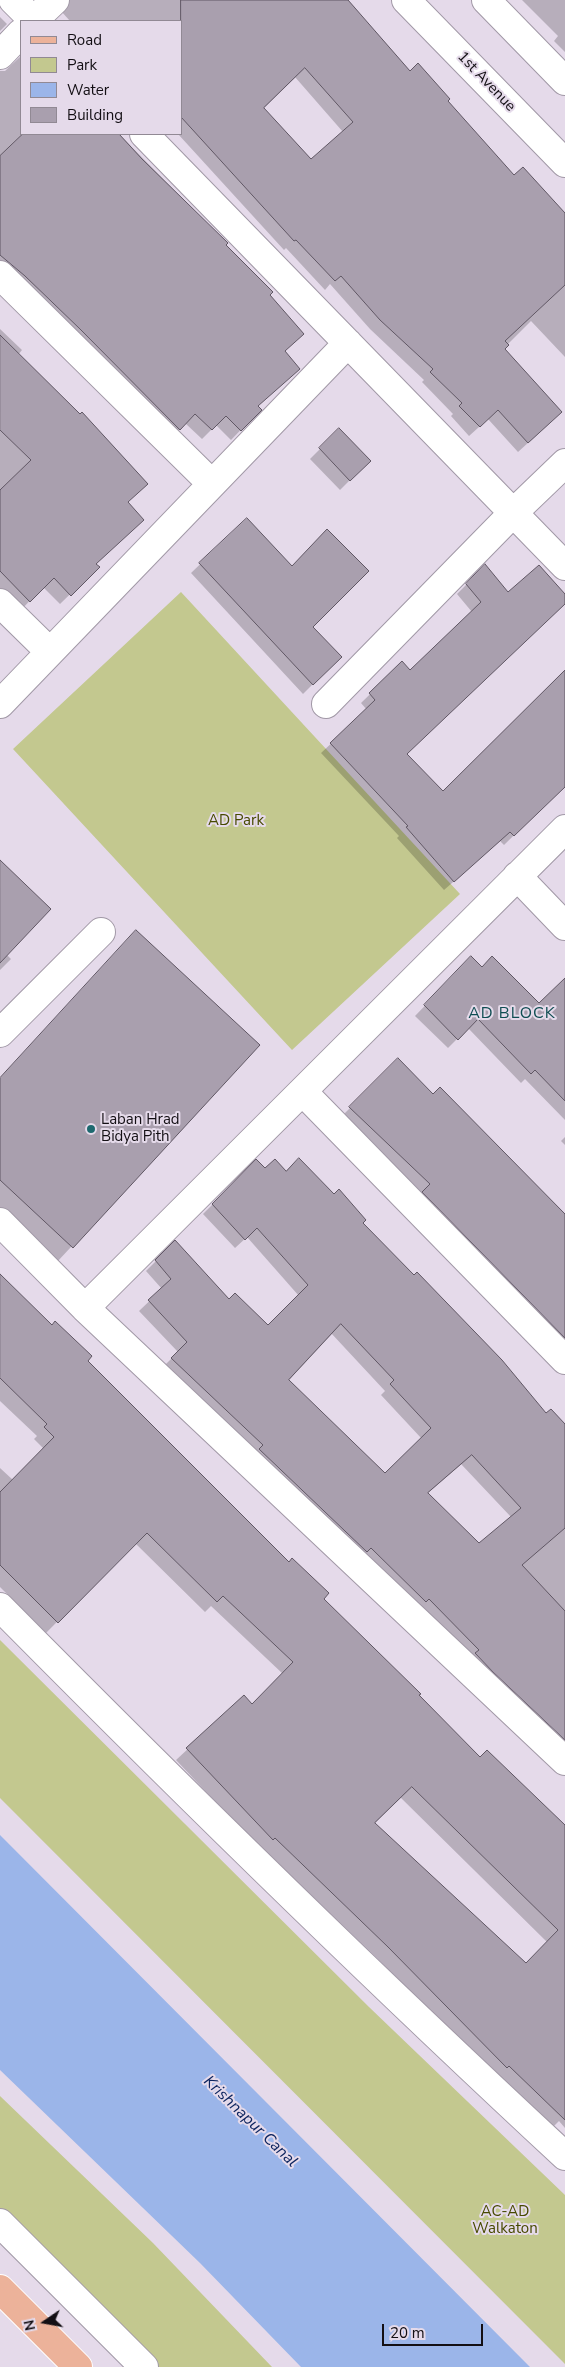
<!DOCTYPE html>
<style>
body{margin:0}
#map{position:relative;width:565px;height:2367px;overflow:hidden;background:#e5daea;font-family:"Nunito Sans",sans-serif}
canvas{display:block}
.legend{position:absolute;left:20px;top:20px;width:162px;height:115px;box-sizing:border-box;background:#e5daea;border:1px solid #918994;margin:0;padding:6px 9px;list-style:none;font-size:15px;color:#130f14}
.legend li{display:flex;align-items:center;gap:10px;height:25px}
.legend b{width:25px;border:1px solid #918994}
.north{position:absolute;left:20px;top:2297px;width:50px;height:50px;-webkit-text-stroke:4px #e5daea;paint-order:stroke;rotate:258deg;font-size:14px;font-weight:700;line-height:20px;text-align:center;color:#130f14}
.north::after{content:'';display:block;margin:auto;width:18px;height:22px;background:#130f14;clip-path:polygon(50% 0,100% 100%,50% 72%,0 100%)}
.scale{position:absolute;left:382px;top:2324px;width:101px;height:22px;box-sizing:border-box;border:2px solid #130f14;border-top:0;padding-left:6px;font-size:15px;line-height:18px;white-space:nowrap;color:#130f14;-webkit-text-stroke:4px #e5daea;paint-order:stroke}
</style>
<div id="map">
<canvas width="565" height="2367"></canvas>
<ul class="legend">
<li><b style="height:6px;background:#ecb29a"></b>Road</li>
<li><b style="height:14px;background:#c3c88f"></b>Park</li>
<li><b style="height:14px;background:#9bb5e9"></b>Water</li>
<li><b style="height:14px;background:#a99fae"></b>Building</li>
</ul>
<div class="north">N</div>
<div class="scale">20 m</div>
</div>
<script>
const ctx = document.querySelector('canvas').getContext('2d');
ctx.lineJoin = 'round';
function paint(path, color) {
  ctx.fillStyle = color;
  ctx.fill(path, 'evenodd');
}
function stroke(path, color, width, dash) {
  ctx.strokeStyle = color;
  ctx.lineWidth = width;
  ctx.lineCap = dash ? 'butt' : 'round';
  ctx.setLineDash(dash || []);
  ctx.stroke(path);
}
function drawText(font, color, halo, rows, align = 'center') {
  ctx.font = font + ' "Nunito Sans",sans-serif';
  ctx.lineWidth = 4;
  ctx.setLineDash([]);
  ctx.textBaseline = 'middle';
  ctx.strokeStyle = halo;
  ctx.fillStyle = color;
  for (const [text, x, y, turn = 0] of rows) {
    ctx.save();
    ctx.translate(x, y);
    ctx.rotate((+turn || 0) * Math.PI / 180);
    ctx.textAlign = isNaN(turn) ? turn : align;
    if (halo) ctx.strokeText(text, 0, 0);
    ctx.fillText(text, 0, 0);
    ctx.restore();
  }
}
paint(new Path2D(`
 M 181,592 L 460,894 L 292,1050 L 13,749 Z
 M 0,1640 L 369,2007 L 565,2195 L 565,2364 L 0,1798 Z
 M 0,2096 L 153,2243 L 272,2367 L 134,2367 L 0,2232 Z`), '#c3c88f');
paint(new Path2D(`
 M 0,1835 L 530,2367 L 301,2367 L 200,2263 L 0,2070 Z`), '#9bb5e9');
paint(new Path2D(`
 M 59,0 L 347,0 L 410,73 L 446,101 L 514,177 L 565,216 L 565,357 L 531,321 L 503,349 L 551,422 L 518,452 L 488,419 L 469,436 L 451,416 L 453,414 L 422,382 L 424,380 L 370,329 L 330,284 L 325,290 L 286,248 L 284,250 L 178,134 L 181,134 L 181,21 L 70,21 L 61,11 ZM 295,77 L 343,132 L 311,161 L 262,108 Z
 M 522,0 L 565,0 L 565,52 L 554,41 L 558,36 Z
 M 0,17 L 7,24 L 0,31 Z
 M 21,56 L 21,134 L 119,134 L 226,243 L 224,245 L 269,295 L 283,352 L 257,407 L 260,410 L 231,440 L 216,425 L 202,439 L 185,423 L 170,439 L 0,273 L 0,71 L 5,71 Z
 M 0,329 L 22,350 L 18,355 L 126,503 L 95,564 L 98,567 L 60,604 L 43,587 L 20,611 L 0,589 Z
 M 339,430 L 369,461 L 340,490 L 310,459 Z
 M 247,519 L 311,627 L 340,657 L 303,694 L 191,573 Z
 M 485,566 L 508,594 L 565,596 L 565,603 L 406,754 L 442,793 L 565,672 L 565,788 L 563,787 L 504,845 L 500,841 L 444,890 L 397,838 L 399,836 L 321,753 L 367,710 L 361,703 L 402,663 L 410,672 L 472,612 L 457,594 Z
 M 0,879 L 6,954 L 11,959 L 0,970 Z
 M 471,958 L 481,969 L 539,1004 L 565,1003 L 565,1120 L 525,1079 L 521,1083 L 468,1028 L 448,1048 L 415,1016 Z
 M 258,1046 L 57,1262 L 0,1209 L 0,1078 Z
 M 398,1060 L 433,1095 L 565,1215 L 565,1357 L 340,1118 Z
 M 565,1137 L 565,1145 L 561,1141 Z
 M 256,1161 L 265,1170 L 286,1173 L 362,1223 L 546,1414 L 565,1426 L 565,1752 L 162,1368 L 178,1352 L 139,1311 L 162,1289 L 146,1271 L 175,1242 L 229,1300 L 268,1327 L 299,1296 L 247,1237 L 235,1248 L 203,1214 ZM 331,1333 L 385,1391 L 381,1395 L 422,1439 L 385,1475 L 287,1380 ZM 461,1464 L 511,1517 L 479,1545 L 426,1494 Z
 M 0,1276 L 480,1759 L 534,1799 L 536,1797 L 565,1827 L 565,2128 L 559,2121 L 551,2129 L 495,2078 L 377,1958 L 263,1849 L 261,1850 L 176,1760 L 244,1697 L 252,1706 L 283,1674 L 211,1606 L 205,1612 L 135,1543 L 46,1633 L 0,1587 L 0,1468 L 13,1480 L 44,1449 L 34,1439 L 37,1436 L 0,1401 ZM 400,1797 L 547,1942 L 526,1965 L 374,1823 Z`), '#0003');
const building = new Path2D(`
 M 181,0 L 348,0 L 410,71 L 418,63 L 450,99 L 448,101 L 514,175 L 523,167 L 565,213 L 565,285 L 505,341 L 509,345 L 505,349 L 562,412 L 528,443 L 498,410 L 480,427 L 459,406 L 462,403 L 430,372 L 433,369 L 380,320 L 341,276 L 335,281 L 296,240 L 294,241 L 181,117 ZM 305,68 L 353,122 L 311,159 L 264,108 Z
 M 23,134 L 119,134 L 142,159 L 228,243 L 226,245 L 273,292 L 270,295 L 304,334 L 285,351 L 300,369 L 258,406 L 262,410 L 241,431 L 226,416 L 212,430 L 195,414 L 180,430 L 81,330 L 25,276 L 0,255 L 0,156 Z
 M 0,335 L 80,414 L 82,412 L 148,484 L 128,502 L 144,520 L 96,564 L 100,567 L 71,596 L 54,578 L 30,602 L 0,571 L 0,490 L 31,460 L 0,430 Z
 M 339,428 L 371,461 L 350,481 L 319,448 Z
 M 247,518 L 292,566 L 327,529 L 369,571 L 313,627 L 342,657 L 313,685 L 199,563 Z
 M 485,564 L 508,592 L 539,565 L 565,594 L 565,604 L 407,754 L 443,791 L 565,670 L 565,787 L 514,836 L 510,832 L 454,882 L 406,827 L 408,826 L 330,743 L 375,700 L 369,693 L 402,661 L 410,670 L 481,602 L 466,584 Z
 M 0,860 L 51,909 L 0,963 Z
 M 136,930 L 260,1045 L 73,1248 L 0,1180 L 0,1078 Z
 M 471,956 L 482,967 L 492,956 L 539,1003 L 565,978 L 565,1101 L 535,1070 L 531,1074 L 478,1019 L 458,1040 L 424,1005 Z
 M 398,1058 L 433,1094 L 440,1087 L 565,1214 L 565,1338 L 422,1192 L 430,1184 L 349,1107 Z
 M 299,1158 L 334,1194 L 339,1189 L 366,1220 L 363,1223 L 414,1275 L 417,1272 L 502,1360 L 546,1413 L 551,1409 L 565,1424 L 565,1528 L 522,1565 L 565,1611 L 565,1740 L 493,1672 L 475,1653 L 479,1650 L 429,1599 L 426,1602 L 371,1548 L 367,1552 L 259,1449 L 263,1445 L 171,1358 L 187,1342 L 148,1300 L 171,1279 L 155,1260 L 175,1240 L 229,1299 L 235,1293 L 268,1325 L 308,1285 L 257,1228 L 245,1240 L 212,1204 L 256,1159 L 265,1168 L 275,1159 L 286,1171 ZM 341,1324 L 394,1380 L 390,1384 L 431,1428 L 385,1473 L 289,1380 ZM 472,1455 L 521,1508 L 479,1543 L 428,1493 Z
 M 0,1274 L 52,1325 L 55,1321 L 92,1356 L 88,1361 L 289,1562 L 292,1558 L 329,1593 L 324,1599 L 421,1694 L 419,1695 L 480,1757 L 487,1750 L 565,1825 L 565,2120 L 509,2066 L 507,2068 L 388,1947 L 275,1838 L 273,1840 L 186,1748 L 244,1695 L 252,1704 L 293,1662 L 223,1596 L 217,1602 L 147,1533 L 58,1623 L 0,1565 L 0,1492 L 54,1437 L 44,1427 L 47,1424 L 0,1378 ZM 412,1787 L 558,1930 L 526,1963 L 375,1823 Z`);
paint(building, '#a99fae');
stroke(building, '#605764', 1);
const street = new Path2D(`
 M 13,0 L 34,21
 M 33,21 L 55,0
 M 0,55 L 21,33
 M 144,134 L 565,566
 M 0,275 L 212,484
 M 0,603 L 50,652
 M 0,704 L 348,343
 M 326,704 L 513,513 L 565,463
 M 517,876 L 565,926
 M 0,1033 L 101,932
 M 303,1092 L 565,1360
 M 0,1222 L 85,1308 L 565,1761
 M 85,1308 L 565,829`);
const secondary = new Path2D(`
 M 406,0 L 565,163
 M 486,0 L 565,81
 M 0,1607 C 185,1794 372,1977 565,2156
 M 0,2223 L 144,2367`);
const primary = new Path2D(`
 M 0,2289 L 78,2367`);
stroke(street, '#a198a6', 30);
stroke(secondary, '#a198a6', 30);
stroke(primary, '#fff', 30);
stroke(street, '#fff', 28);
stroke(secondary, '#fff', 28);
stroke(primary, '#ecb29a', 28);
for (const [x, y, r, color] of [
 [91,1129,5,"#1d696f"]
]) {
  const dot = new Path2D();
  dot.arc(x, y, r, 0, 2 * Math.PI);
  ctx.fillStyle = color;
  ctx.fill(dot);
  stroke(dot, '#e5daea', 2);
}
drawText('15px', '#130f14', '#e5daea', [
 ["1st Avenue",486,82,46]
]);
drawText('15px', '#474a00', '#e5daea', [
 ["AD Park",236,821],
 ["AC-AD",505,2212],
 ["Walkaton",505,2229]
]);
drawText('15px', '#130f14', '#e5daea', [
 ["Laban Hrad",101,1120],
 ["Bidya Pith",101,1137]
], 'left');
ctx.letterSpacing = '1px';
drawText('16px', '#0f4d52', '#e5daea', [
 ["AD BLOCK",512,1014]
]);
ctx.letterSpacing = '0px';
drawText('italic 16px', '#0c245f', '#e5daea', [
 ["Krishnapur Canal",250,2122,44]
]);
</script>
